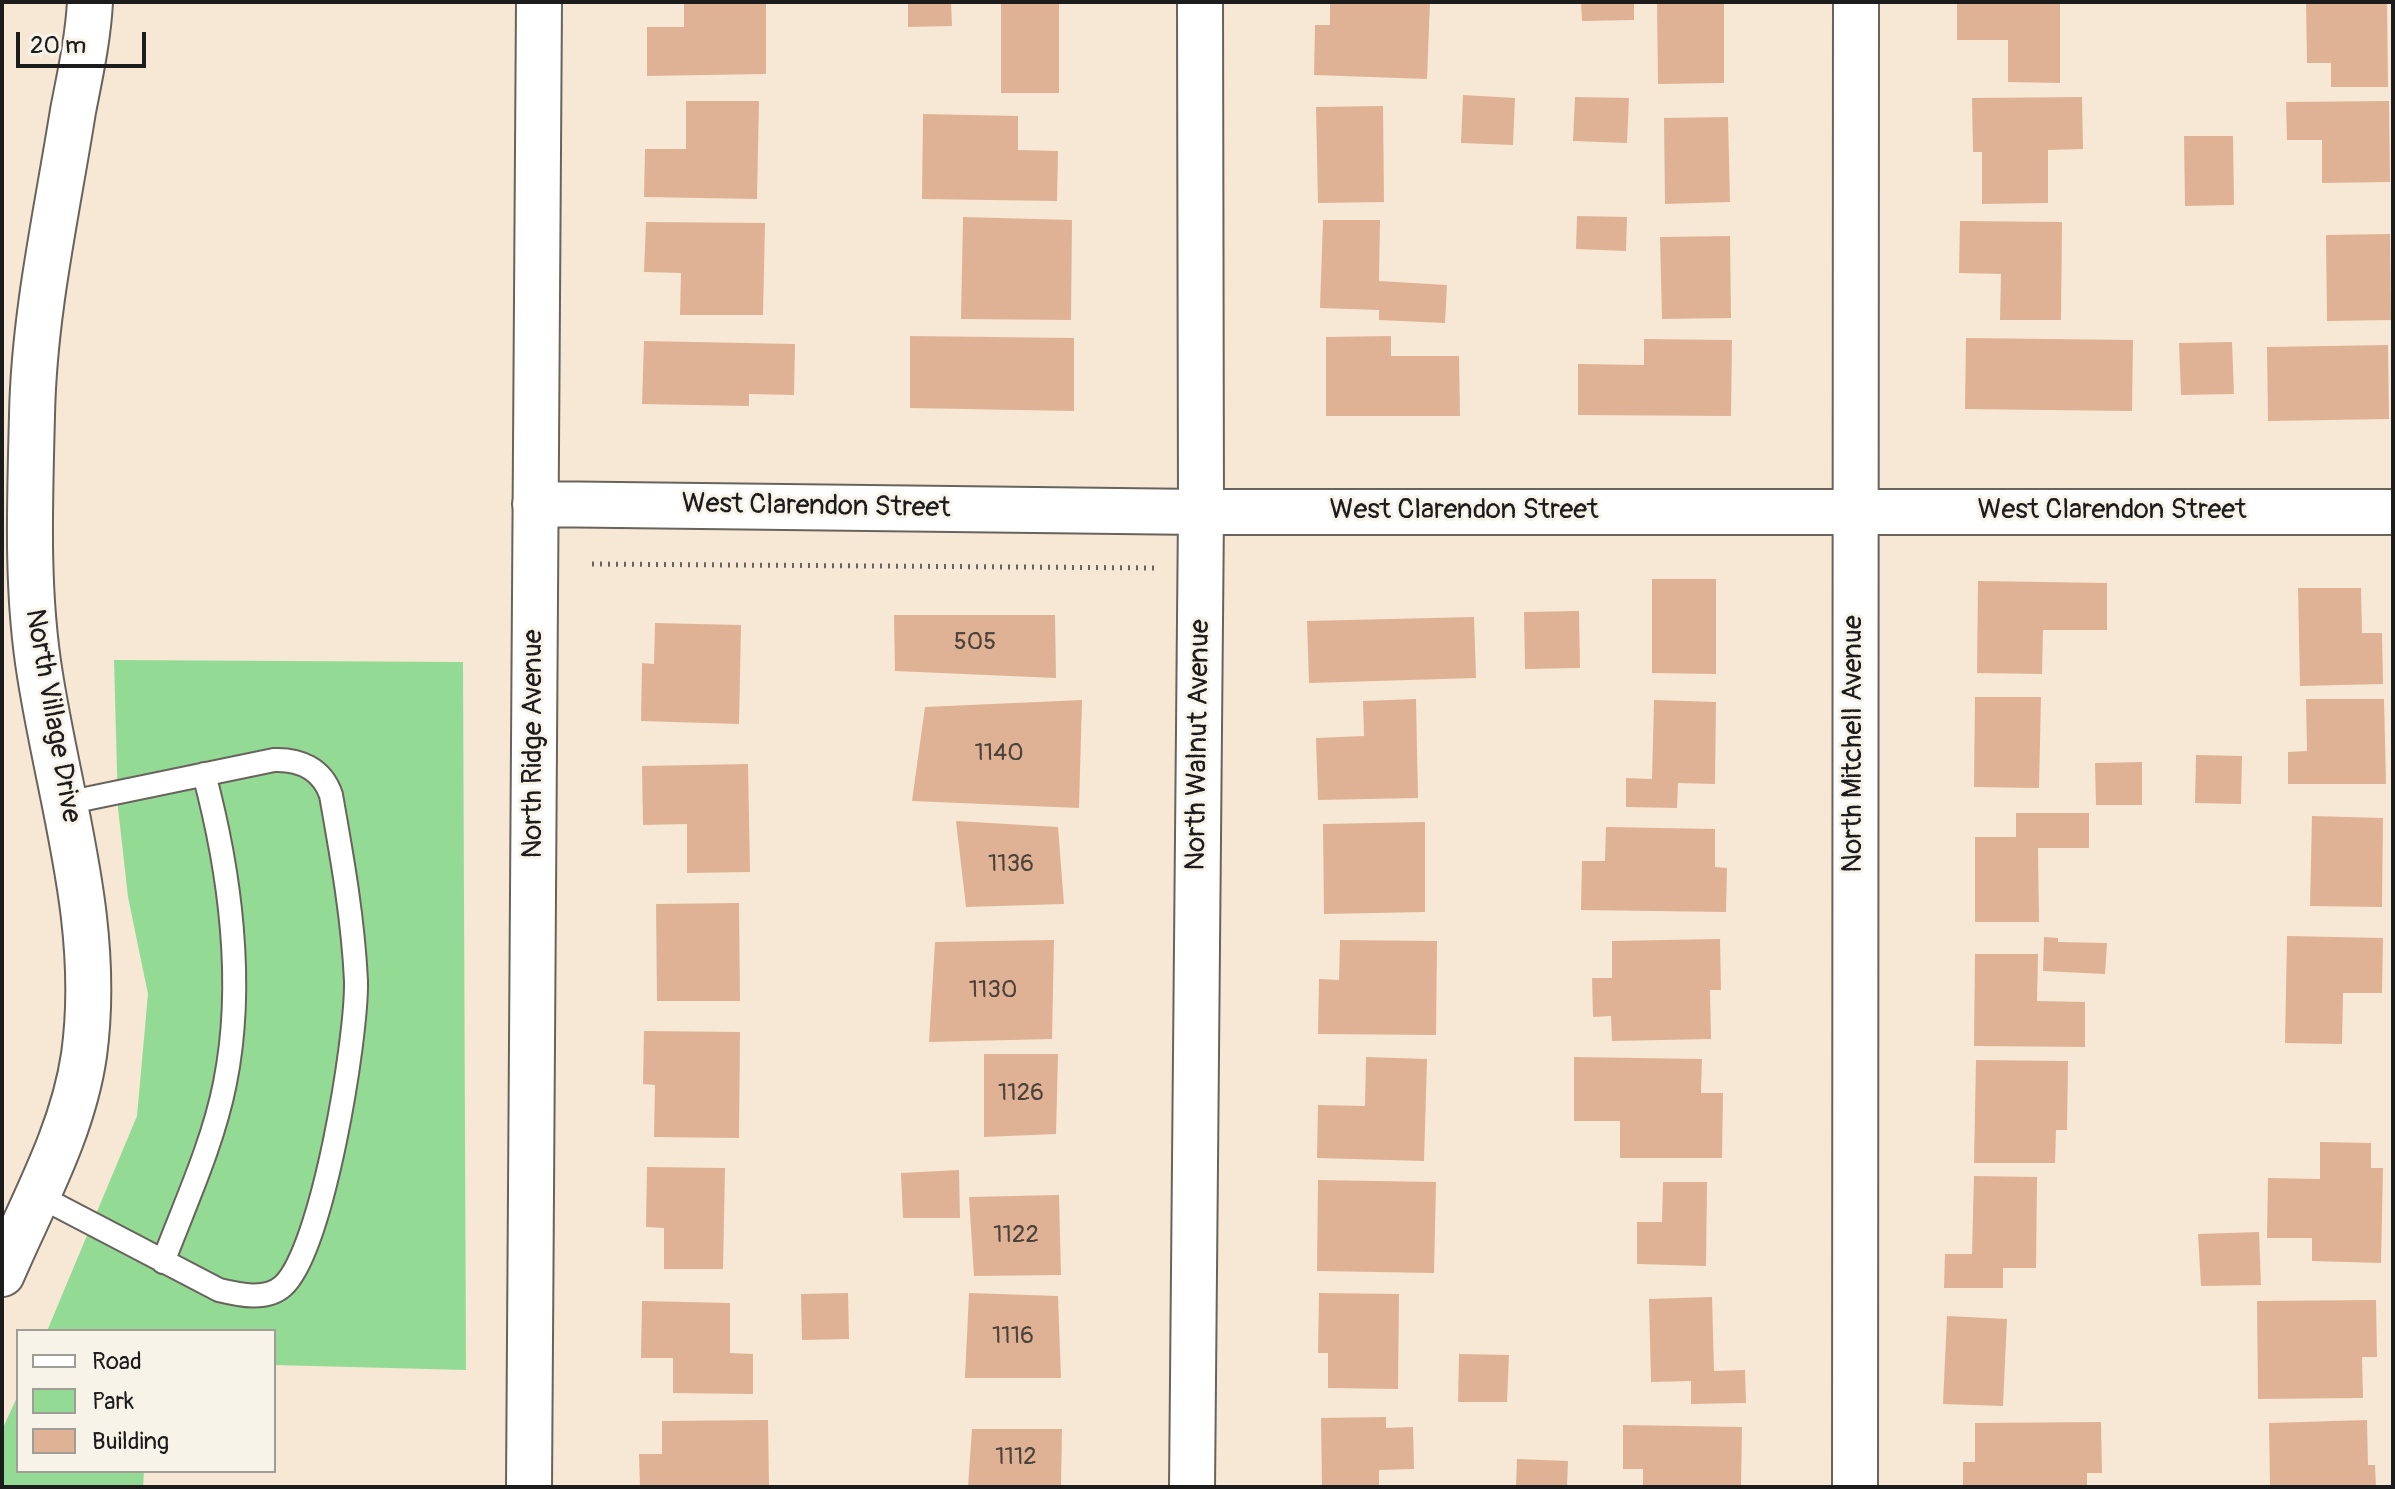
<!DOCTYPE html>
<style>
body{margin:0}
#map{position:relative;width:2395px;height:1489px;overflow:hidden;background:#f6e8d4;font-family:Pangolin,sans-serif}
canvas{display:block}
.frame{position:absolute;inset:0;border:4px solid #1c1c1c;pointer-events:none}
.legend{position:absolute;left:16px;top:1329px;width:260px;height:144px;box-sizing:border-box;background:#f7f3e8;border:2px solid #9f9d96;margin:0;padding:10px 14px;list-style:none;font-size:24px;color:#1c1c1c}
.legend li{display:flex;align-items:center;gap:16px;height:40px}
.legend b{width:40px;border:2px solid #9f9d96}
.scale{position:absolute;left:16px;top:32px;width:130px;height:36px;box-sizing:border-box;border:4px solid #1c1c1c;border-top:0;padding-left:10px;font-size:24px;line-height:28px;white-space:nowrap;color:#1c1c1c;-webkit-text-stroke:6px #f7f3e8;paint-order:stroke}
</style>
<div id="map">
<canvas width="2395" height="1489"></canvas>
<div class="frame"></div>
<ul class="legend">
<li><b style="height:10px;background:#fff"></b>Road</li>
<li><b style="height:22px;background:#93db95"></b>Park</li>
<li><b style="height:22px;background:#e0b295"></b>Building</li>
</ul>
<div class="scale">20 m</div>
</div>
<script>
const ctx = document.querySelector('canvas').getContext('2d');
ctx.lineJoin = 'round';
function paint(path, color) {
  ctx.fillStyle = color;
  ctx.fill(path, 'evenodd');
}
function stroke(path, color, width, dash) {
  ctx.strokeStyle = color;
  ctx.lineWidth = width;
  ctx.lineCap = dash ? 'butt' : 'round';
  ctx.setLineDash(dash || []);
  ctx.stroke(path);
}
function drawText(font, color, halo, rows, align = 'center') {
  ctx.font = font + ' Pangolin,sans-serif';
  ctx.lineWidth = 6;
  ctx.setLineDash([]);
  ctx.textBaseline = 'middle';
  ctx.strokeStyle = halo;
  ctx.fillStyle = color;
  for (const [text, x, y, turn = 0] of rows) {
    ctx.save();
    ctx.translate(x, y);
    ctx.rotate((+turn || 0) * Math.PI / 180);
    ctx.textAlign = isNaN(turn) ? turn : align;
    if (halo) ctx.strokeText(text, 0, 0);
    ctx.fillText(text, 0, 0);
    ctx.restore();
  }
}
paint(new Path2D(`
 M 114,660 L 463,662 L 466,1370 L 274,1365 L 274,1331 L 47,1331 L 137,1116 L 148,994 L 128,897 L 118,808 Z
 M 18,1395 L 18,1471 L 144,1471 L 143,1487 L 2,1487 L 2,1430 Z`), '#93db95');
paint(new Path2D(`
 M 684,2 L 766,2 L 766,74 L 647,76 L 647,27 L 684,27 Z
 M 908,2 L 951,2 L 952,26 L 908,27 Z
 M 1001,2 L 1059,2 L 1059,93 L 1001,93 Z
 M 1330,2 L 1430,2 L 1427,79 L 1314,75 L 1315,25 L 1330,25 Z
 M 1581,2 L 1634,2 L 1634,20 L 1582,21 Z
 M 1657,2 L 1724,2 L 1724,83 L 1658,84 Z
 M 1957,2 L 2060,2 L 2060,83 L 2008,82 L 2008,40 L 1957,40 Z
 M 2306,2 L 2387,2 L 2388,87 L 2331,87 L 2331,63 L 2307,63 Z
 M 1463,95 L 1515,98 L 1513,145 L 1461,143 Z
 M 1575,97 L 1629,98 L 1627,143 L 1573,141 Z
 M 2082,97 L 2083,149 L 2048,150 L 2048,203 L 1982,204 L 1982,152 L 1973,152 L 1972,98 Z
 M 686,101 L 759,101 L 757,199 L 644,197 L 645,149 L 686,149 Z
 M 2389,101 L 2390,182 L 2322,183 L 2322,140 L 2287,140 L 2286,102 Z
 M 1383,106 L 1384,202 L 1318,203 L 1316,107 Z
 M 923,114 L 1018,116 L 1018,150 L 1058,151 L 1057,201 L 922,199 Z
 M 1728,117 L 1730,202 L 1665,204 L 1664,118 Z
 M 2184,136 L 2233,136 L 2234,205 L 2185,206 Z
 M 1577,216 L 1627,217 L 1626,251 L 1576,249 Z
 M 963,217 L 1072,220 L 1071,320 L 961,319 Z
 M 1323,220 L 1380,220 L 1379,281 L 1447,285 L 1445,323 L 1379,320 L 1379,310 L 1320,308 Z
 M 1960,221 L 2062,222 L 2061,320 L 2000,320 L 2001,274 L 1959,273 Z
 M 646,222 L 765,223 L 763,315 L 680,315 L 681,273 L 644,272 Z
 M 2390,234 L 2391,320 L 2327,321 L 2326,235 Z
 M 1730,236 L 1731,318 L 1662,319 L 1660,237 Z
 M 910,336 L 1074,338 L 1074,411 L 910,408 Z
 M 1391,336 L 1391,356 L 1459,356 L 1460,416 L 1326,416 L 1326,337 Z
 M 1966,338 L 2133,340 L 2132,411 L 1965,409 Z
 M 1644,339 L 1732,340 L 1731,416 L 1578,415 L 1578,364 L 1644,365 Z
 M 644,341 L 795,344 L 794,395 L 749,394 L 749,406 L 642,404 Z
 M 2232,342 L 2234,394 L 2181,395 L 2179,343 Z
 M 2388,345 L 2389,419 L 2268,421 L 2267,347 Z
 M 1652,579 L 1716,579 L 1716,674 L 1652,673 Z
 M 1978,581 L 2107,583 L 2107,630 L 2043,630 L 2042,674 L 1977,673 Z
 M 2298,588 L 2361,588 L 2362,633 L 2382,633 L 2383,684 L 2300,686 Z
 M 1579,611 L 1580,668 L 1525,669 L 1524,612 Z
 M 894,615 L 1055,615 L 1056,678 L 895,671 Z
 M 1474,617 L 1476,678 L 1309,683 L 1307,621 Z
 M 655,623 L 741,625 L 739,724 L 641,721 L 642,663 L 654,664 Z
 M 1975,697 L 2041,697 L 2039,788 L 1974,787 Z
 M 1416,699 L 1418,798 L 1318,800 L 1316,738 L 1364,736 L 1363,701 Z
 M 2306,699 L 2384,699 L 2386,784 L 2288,784 L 2288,752 L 2307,751 Z
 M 1082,700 L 1079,808 L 912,801 L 925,707 Z
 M 1654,700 L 1716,702 L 1715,784 L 1678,783 L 1677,808 L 1626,807 L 1626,778 L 1652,779 Z
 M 2196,755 L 2242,756 L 2241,804 L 2195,803 Z
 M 2142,762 L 2142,805 L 2096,805 L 2095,763 Z
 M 748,764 L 750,872 L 687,873 L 687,824 L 643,825 L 642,766 Z
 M 2016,813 L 2089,813 L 2089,848 L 2038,848 L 2039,922 L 1975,922 L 1975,837 L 2016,837 Z
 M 2312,816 L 2383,818 L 2382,907 L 2310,906 Z
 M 956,821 L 1058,827 L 1064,904 L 966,907 Z
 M 1425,822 L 1425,912 L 1324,914 L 1323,824 Z
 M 1606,827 L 1715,829 L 1715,867 L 1727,868 L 1726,912 L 1581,910 L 1582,861 L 1605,861 Z
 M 739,903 L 740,1001 L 657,1001 L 656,904 Z
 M 2287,936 L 2383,938 L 2382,993 L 2343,993 L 2342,1044 L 2285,1043 Z
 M 2044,937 L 2058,938 L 2058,942 L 2107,943 L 2105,974 L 2043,971 Z
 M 1720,939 L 1721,990 L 1710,990 L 1711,1039 L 1612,1041 L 1611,1016 L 1593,1017 L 1592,978 L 1612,978 L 1612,941 Z
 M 1054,940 L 1052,1039 L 929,1042 L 935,942 Z
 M 1340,940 L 1437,941 L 1436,1035 L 1318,1034 L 1319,979 L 1339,980 Z
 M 1975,954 L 2038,954 L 2037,1001 L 2085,1002 L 2085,1047 L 1974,1046 Z
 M 644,1031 L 740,1032 L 739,1138 L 654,1137 L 655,1085 L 643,1084 Z
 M 984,1054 L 1058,1054 L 1056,1134 L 984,1137 Z
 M 1366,1057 L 1427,1059 L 1424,1161 L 1317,1158 L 1318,1105 L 1365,1106 Z
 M 1574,1057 L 1702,1059 L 1701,1093 L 1723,1093 L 1722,1158 L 1620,1158 L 1620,1121 L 1574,1121 Z
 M 1976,1060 L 2068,1061 L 2067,1130 L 2056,1130 L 2055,1163 L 1974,1163 Z
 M 2320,1142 L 2371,1143 L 2371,1168 L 2383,1168 L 2381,1263 L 2312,1261 L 2312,1238 L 2267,1238 L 2268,1178 L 2320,1179 Z
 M 647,1167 L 725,1168 L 723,1269 L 664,1269 L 664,1228 L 646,1227 Z
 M 959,1170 L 960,1218 L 903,1218 L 901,1173 Z
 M 1974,1176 L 2037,1177 L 2036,1268 L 2003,1268 L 2003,1288 L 1944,1288 L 1945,1254 L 1972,1254 Z
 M 1318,1180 L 1436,1182 L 1434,1273 L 1317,1271 Z
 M 1663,1182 L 1707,1182 L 1706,1266 L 1637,1264 L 1637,1222 L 1662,1222 Z
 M 1059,1195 L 1061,1275 L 974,1276 L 969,1197 Z
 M 2259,1232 L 2261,1285 L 2201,1286 L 2198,1234 Z
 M 848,1293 L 849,1339 L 802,1340 L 801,1294 Z
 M 969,1293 L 1058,1296 L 1061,1378 L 965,1378 Z
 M 1319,1293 L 1399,1294 L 1398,1389 L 1328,1388 L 1328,1353 L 1318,1353 Z
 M 1712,1297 L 1714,1371 L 1745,1370 L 1746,1403 L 1691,1404 L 1691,1381 L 1651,1382 L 1649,1299 Z
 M 2376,1300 L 2377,1357 L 2362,1357 L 2363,1398 L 2258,1399 L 2257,1301 Z
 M 642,1301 L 730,1303 L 730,1353 L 753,1354 L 753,1394 L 673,1393 L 673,1358 L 641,1358 Z
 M 1947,1316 L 2007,1319 L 2003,1406 L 1943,1404 Z
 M 1459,1354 L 1509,1355 L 1507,1402 L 1458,1402 Z
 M 1386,1417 L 1386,1428 L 1413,1427 L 1414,1469 L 1379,1470 L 1379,1487 L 1322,1487 L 1321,1418 Z
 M 768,1420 L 769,1486 L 640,1487 L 639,1454 L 662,1454 L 662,1421 Z
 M 2367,1420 L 2368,1465 L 2375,1465 L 2376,1487 L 2270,1487 L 2269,1423 Z
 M 2101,1422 L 2102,1473 L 2087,1473 L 2087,1487 L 1963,1487 L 1963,1462 L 1975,1462 L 1975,1423 Z
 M 1623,1425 L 1742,1427 L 1741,1487 L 1643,1487 L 1643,1469 L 1623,1469 Z
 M 972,1429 L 1062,1429 L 1061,1487 L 968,1487 Z
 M 1517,1459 L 1568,1461 L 1567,1487 L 1516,1487 Z`), '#e0b295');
const lane = new Path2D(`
 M 37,1195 L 219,1290 C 240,1295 266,1301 283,1286 C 323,1249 357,1038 356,981 C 353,918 342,857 331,795 C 322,769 300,759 274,760 L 66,803
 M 163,1262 C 185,1204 213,1144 225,1083 C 245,983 230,871 204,774`);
const street = new Path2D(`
 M 535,504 L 1201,512 L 2393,512
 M 2,1274 C 32,1204 73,1132 84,1055 C 102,925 60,802 40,675 C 26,590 30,501 32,415 C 34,313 57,212 73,111 C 80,75 88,39 90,2
 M 529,1487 L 539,2
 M 1192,1487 L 1201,512 L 1200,2
 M 1855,1487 L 1856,2`);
stroke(lane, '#68635c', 26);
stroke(street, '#68635c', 48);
stroke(new Path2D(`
 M 592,564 L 1159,568`), '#68635c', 5, [2, 6]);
stroke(lane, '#fff', 22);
stroke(street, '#fff', 44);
drawText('24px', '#4d423a', null, [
 ["505",975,643],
 ["1140",999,754],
 ["1136",1011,865],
 ["1130",993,991],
 ["1126",1021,1094],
 ["1122",1016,1236],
 ["1116",1013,1337],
 ["1112",1016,1458]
]);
drawText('28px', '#1c1c1c', '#f7f3e8', [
 ["West Clarendon Street",816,507,1],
 ["West Clarendon Street",1464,511],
 ["West Clarendon Street",2112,511],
 ["North Village Drive",52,716,80],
 ["North Ridge Avenue",534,744,-90],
 ["North Mitchell Avenue",1854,744,-90],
 ["North Walnut Avenue",1199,745,-89]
]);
</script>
